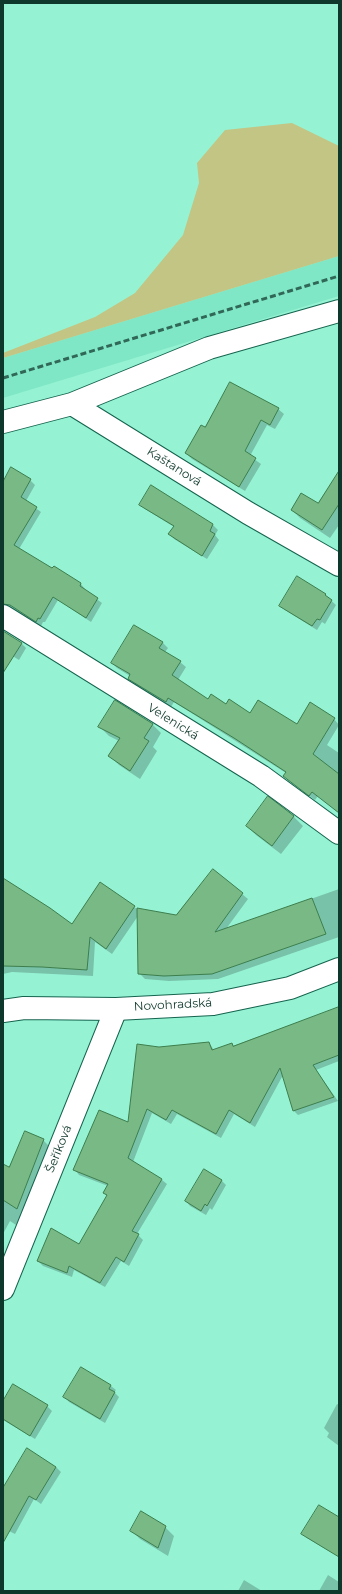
<!DOCTYPE html>
<meta charset="utf-8">
<style>
body{margin:0}
#map{position:relative;width:342px;height:1594px;overflow:hidden;background:#95f3d3;font-family:Montserrat,sans-serif}
canvas{display:block}
.frame{position:absolute;inset:0;border:4px solid #0f382c;pointer-events:none}
</style>
<div id="map">
<canvas width="342" height="1594"></canvas>
<div class="frame"></div>
</div>
<script>
const ctx = document.querySelector('canvas').getContext('2d');
ctx.lineJoin = 'round';
function paint(path, color) {
  ctx.fillStyle = color;
  ctx.fill(path, 'evenodd');
}
function stroke(path, color, width, dash) {
  ctx.strokeStyle = color;
  ctx.lineWidth = width;
  ctx.lineCap = dash ? 'butt' : 'round';
  ctx.setLineDash(dash || []);
  ctx.stroke(path);
}
function drawText(font, color, halo, rows, align = 'center') {
  ctx.font = font + ' Montserrat,sans-serif';
  ctx.lineWidth = 4;
  ctx.setLineDash([]);
  ctx.textBaseline = 'middle';
  ctx.strokeStyle = halo;
  ctx.fillStyle = color;
  for (const [text, x, y, turn = 0] of rows) {
    ctx.save();
    ctx.translate(x, y);
    ctx.rotate((+turn || 0) * Math.PI / 180);
    ctx.textAlign = isNaN(turn) ? turn : align;
    if (halo) ctx.strokeText(text, 0, 0);
    ctx.fillText(text, 0, 0);
    ctx.restore();
  }
}
paint(new Path2D(`
 M 339,256 L 339,296 L 3,398 L 3,358 Z`), '#7fe7c5');
paint(new Path2D(`
 M 292,123 L 339,146 L 339,256 L 3,358 L 3,353 L 95,317 L 135,293 L 183,235 L 199,183 L 197,163 L 225,130 Z`), '#c2c584');
paint(new Path2D(`
 M 278,409 L 284,414 L 275,429 L 267,425 L 250,456 L 261,464 L 245,491 L 192,459 L 186,453 L 206,429 Z
 M 339,473 L 339,525 L 330,538 L 300,518 L 292,510 L 319,505 Z
 M 30,480 L 35,485 L 26,501 L 41,512 L 19,549 L 52,570 L 81,584 L 85,589 L 84,590 L 102,603 L 91,622 L 58,600 L 45,622 L 43,622 L 41,626 L 15,610 L 8,608 L 3,609 L 3,484 Z
 M 152,486 L 213,525 L 218,530 L 215,535 L 219,540 L 207,559 L 174,539 L 170,534 L 174,527 L 145,509 L 140,504 Z
 M 325,595 L 336,605 L 325,624 L 322,622 L 317,630 L 285,610 L 280,605 Z
 M 135,626 L 163,643 L 168,648 L 165,652 L 180,662 L 186,667 L 178,680 L 208,700 L 250,714 L 298,725 L 334,719 L 339,725 L 327,745 L 339,753 L 339,813 L 318,796 L 315,800 L 289,781 L 284,776 L 286,773 L 174,702 L 171,707 L 134,684 L 129,678 L 130,676 L 117,668 L 112,663 Z
 M 3,632 L 22,644 L 26,648 L 19,660 L 3,650 Z
 M 152,724 L 161,733 L 153,747 L 157,751 L 140,779 L 119,765 L 110,756 L 119,741 L 109,736 L 100,727 Z
 M 268,798 L 294,817 L 303,826 L 281,854 L 256,835 L 247,826 Z
 M 213,870 L 248,899 L 226,929 L 339,889 L 339,937 L 218,979 L 169,981 L 145,979 L 139,973 L 138,916 L 112,954 L 95,942 L 93,976 L 12,972 L 3,974 L 3,879 L 72,926 L 100,884 L 137,909 L 177,916 Z
 M 339,1007 L 339,1061 L 316,1070 L 338,1101 L 298,1115 L 294,1111 L 283,1075 L 255,1127 L 234,1114 L 221,1138 L 177,1114 L 171,1124 L 152,1113 L 133,1162 L 162,1180 L 167,1184 L 137,1234 L 143,1240 L 129,1266 L 121,1261 L 105,1287 L 74,1270 L 72,1277 L 43,1266 L 38,1261 L 79,1245 L 107,1196 L 104,1193 L 108,1186 L 79,1175 L 75,1170 L 129,1123 L 159,1048 L 209,1043 L 214,1050 L 231,1044 L 234,1046 Z
 M 43,1140 L 50,1147 L 22,1214 L 16,1225 L 10,1221 L 3,1234 L 3,1165 L 10,1168 Z
 M 221,1180 L 226,1185 L 212,1210 L 210,1208 L 206,1215 L 190,1206 L 186,1201 Z
 M 82,1368 L 111,1386 L 116,1390 L 114,1392 L 119,1397 L 105,1423 L 69,1402 L 65,1397 Z
 M 13,1386 L 47,1406 L 52,1411 L 35,1439 L 3,1420 L 3,1403 Z
 M 337,1404 L 339,1405 L 339,1446 L 327,1437 L 329,1433 L 324,1428 Z
 M 27,1450 L 56,1467 L 61,1472 L 41,1504 L 34,1499 L 15,1534 L 3,1528 L 3,1489 Z
 M 339,1518 L 339,1557 L 307,1538 L 303,1534 Z
 M 165,1527 L 174,1536 L 168,1556 L 140,1539 L 131,1530 Z
 M 328,1575 L 339,1582 L 339,1591 L 319,1591 Z
 M 244,1580 L 262,1591 L 238,1591 Z`), '#0003');
const building = new Path2D(`
 M 230,382 L 279,408 L 270,425 L 261,420 L 245,451 L 256,458 L 239,487 L 185,453 L 201,425 L 205,427 Z
 M 11,467 L 31,479 L 21,497 L 37,507 L 14,545 L 52,568 L 54,566 L 81,583 L 80,586 L 98,598 L 86,618 L 53,597 L 40,619 L 38,618 L 36,622 L 10,605 L 3,604 L 3,482 Z
 M 339,471 L 339,504 L 322,530 L 291,510 L 301,493 L 318,503 Z
 M 151,485 L 213,524 L 210,531 L 215,534 L 202,556 L 168,534 L 174,526 L 139,505 Z
 M 297,576 L 326,594 L 325,595 L 332,600 L 320,620 L 317,619 L 312,626 L 279,606 Z
 M 134,625 L 163,642 L 159,648 L 181,661 L 172,675 L 208,699 L 211,694 L 226,704 L 229,699 L 250,713 L 258,700 L 297,724 L 310,702 L 335,718 L 313,754 L 339,774 L 339,813 L 312,792 L 309,796 L 283,776 L 286,772 L 234,738 L 168,698 L 166,702 L 128,679 L 130,674 L 111,663 Z
 M 3,631 L 22,643 L 3,673 Z
 M 115,700 L 153,724 L 144,738 L 149,741 L 130,771 L 108,756 L 120,738 L 98,727 Z
 M 268,796 L 294,816 L 272,846 L 246,826 Z
 M 213,869 L 243,893 L 215,932 L 312,898 L 326,934 L 212,974 L 164,976 L 138,974 L 137,908 L 176,915 Z
 M 3,878 L 50,908 L 72,924 L 100,882 L 135,906 L 106,949 L 90,937 L 87,970 L 42,967 L 3,966 Z
 M 339,1007 L 339,1055 L 313,1065 L 334,1097 L 293,1111 L 280,1068 L 250,1123 L 229,1110 L 216,1134 L 172,1110 L 166,1120 L 147,1109 L 128,1158 L 162,1179 L 132,1231 L 139,1234 L 124,1262 L 116,1257 L 100,1283 L 69,1266 L 67,1273 L 37,1261 L 51,1228 L 79,1244 L 107,1195 L 103,1193 L 108,1184 L 73,1170 L 99,1110 L 128,1122 L 137,1044 L 159,1047 L 209,1042 L 212,1050 L 232,1043 L 233,1046 Z
 M 25,1131 L 44,1139 L 17,1209 L 3,1200 L 3,1164 L 9,1167 Z
 M 204,1169 L 222,1180 L 207,1206 L 205,1204 L 201,1211 L 185,1201 Z
 M 81,1367 L 111,1385 L 109,1389 L 115,1392 L 100,1419 L 63,1397 Z
 M 13,1384 L 48,1405 L 30,1436 L 3,1419 L 3,1401 Z
 M 27,1448 L 56,1467 L 36,1500 L 29,1496 L 3,1543 L 3,1488 Z
 M 319,1505 L 339,1517 L 339,1557 L 301,1534 Z
 M 141,1511 L 166,1526 L 158,1548 L 130,1531 Z`);
paint(building, '#78b985');
stroke(building, '#3d7d4d', 1);
const minor = new Path2D(`
 M 72,404 L 209,348 L 339,311
 M 3,422 L 72,404 L 248,513 L 339,565
 M 3,616 L 261,776 L 339,833
 M 3,1289 L 116,1009`);
const secondary = new Path2D(`
 M 3,1011 L 24,1008 L 116,1009 L 213,1004 L 290,988 L 339,969`);
stroke(minor, '#15634e', 24);
stroke(secondary, '#15634e', 24);
stroke(minor, '#fff', 22);
stroke(secondary, '#fff', 22);
stroke(new Path2D(`
 M 3,378 L 339,276`), '#316756', 3, [6, 3]);
drawText('12px', '#0f382c', '#fefefe', [
 ["Kaštanová",174,467,32],
 ["Velenická",173,722,32],
 ["Novohradská",173,1005,-3],
 ["Šeříková",59,1149,-68]
]);
</script>
